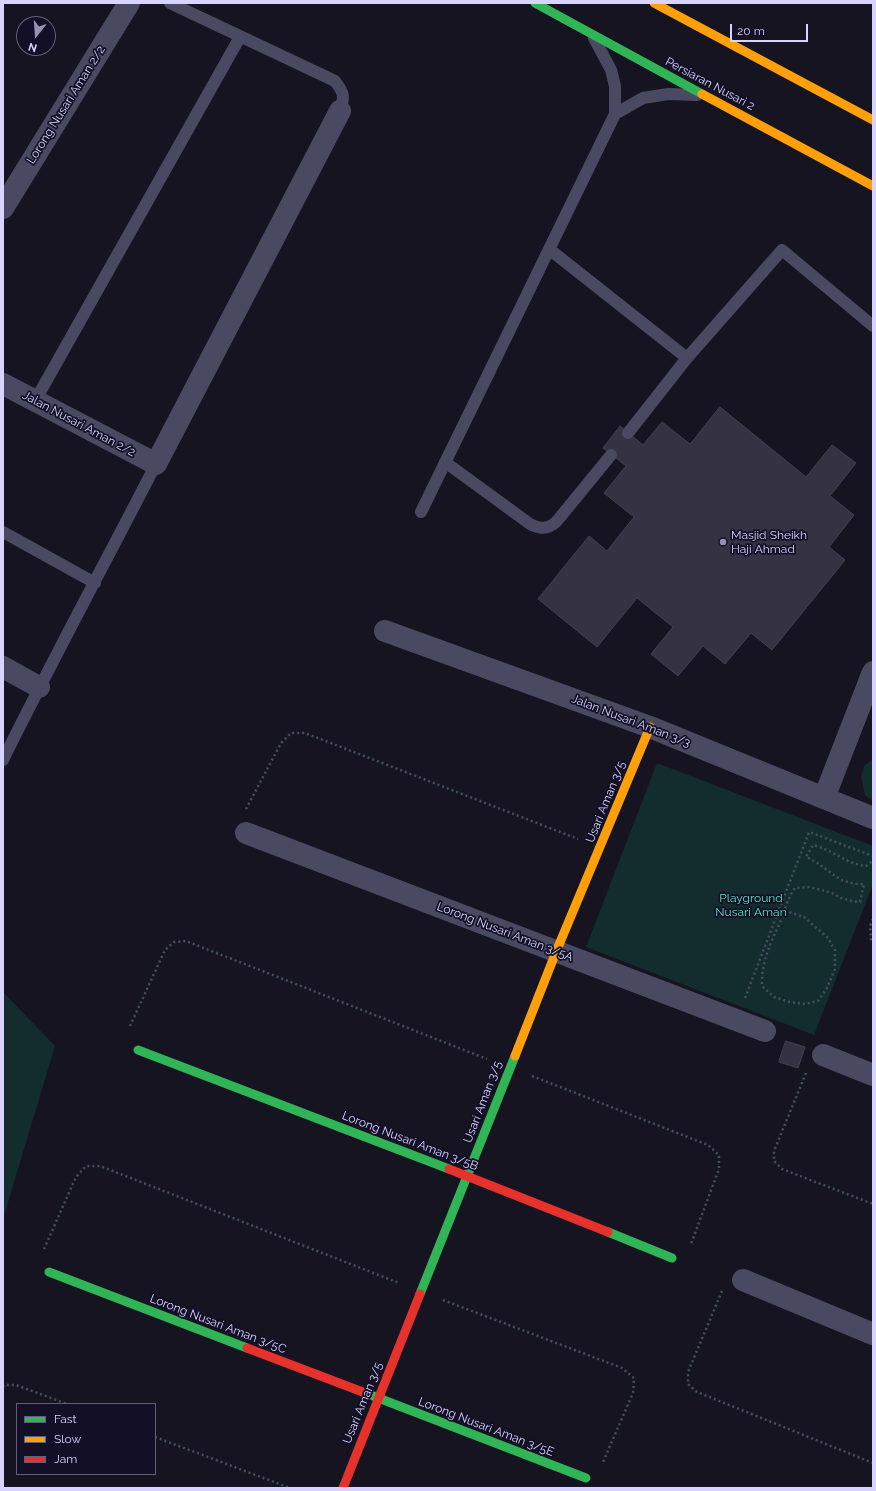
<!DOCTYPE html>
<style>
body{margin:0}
#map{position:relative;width:876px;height:1491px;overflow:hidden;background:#161421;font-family:Raleway,sans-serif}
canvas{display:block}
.frame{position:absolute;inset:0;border:4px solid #d9d4ff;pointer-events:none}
.legend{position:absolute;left:16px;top:1403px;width:140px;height:72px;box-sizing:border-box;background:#130f26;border:1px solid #625e7d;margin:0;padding:5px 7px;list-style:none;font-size:12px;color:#d9d4ff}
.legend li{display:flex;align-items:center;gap:8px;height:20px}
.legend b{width:20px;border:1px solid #625e7d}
.north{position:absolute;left:16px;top:16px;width:40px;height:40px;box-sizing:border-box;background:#130f26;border:1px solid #625e7d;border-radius:50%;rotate:197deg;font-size:11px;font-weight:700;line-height:16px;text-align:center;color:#d9d4ff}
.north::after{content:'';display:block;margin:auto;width:14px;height:18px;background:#9591b1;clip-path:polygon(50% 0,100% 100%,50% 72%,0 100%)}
.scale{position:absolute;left:730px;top:24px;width:78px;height:18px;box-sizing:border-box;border:2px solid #d9d4ff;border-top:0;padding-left:5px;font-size:12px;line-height:14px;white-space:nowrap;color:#d9d4ff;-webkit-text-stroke:3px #130f26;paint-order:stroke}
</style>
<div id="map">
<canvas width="876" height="1491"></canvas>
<div class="frame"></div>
<ul class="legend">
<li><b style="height:5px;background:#30b455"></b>Fast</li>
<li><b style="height:5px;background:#ff9f0a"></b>Slow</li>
<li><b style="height:5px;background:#e5322d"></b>Jam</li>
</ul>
<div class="north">N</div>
<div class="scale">20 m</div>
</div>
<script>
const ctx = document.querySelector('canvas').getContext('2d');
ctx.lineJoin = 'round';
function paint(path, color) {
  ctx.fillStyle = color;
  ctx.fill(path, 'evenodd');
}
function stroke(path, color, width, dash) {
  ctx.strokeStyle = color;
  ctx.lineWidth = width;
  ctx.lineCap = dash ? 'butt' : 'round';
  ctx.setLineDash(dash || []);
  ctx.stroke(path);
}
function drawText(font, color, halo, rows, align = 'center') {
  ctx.font = font + ' Raleway,sans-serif';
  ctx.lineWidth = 3.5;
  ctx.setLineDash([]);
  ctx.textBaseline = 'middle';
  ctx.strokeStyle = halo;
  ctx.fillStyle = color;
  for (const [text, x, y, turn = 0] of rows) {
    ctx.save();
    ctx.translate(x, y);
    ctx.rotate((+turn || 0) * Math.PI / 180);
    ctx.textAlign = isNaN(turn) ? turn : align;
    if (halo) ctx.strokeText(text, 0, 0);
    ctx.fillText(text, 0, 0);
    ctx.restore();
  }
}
paint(new Path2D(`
 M 873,759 L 873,801 L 865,795 L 861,777 L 864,766 Z
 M 657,763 L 873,846 L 873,884 L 814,1035 L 586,947 Z
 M 3,992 L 55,1046 L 3,1219 Z`), '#132c2d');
const building = new Path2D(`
 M 720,407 L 806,477 L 832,445 L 856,463 L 830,496 L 854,515 L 829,547 L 845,560 L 772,650 L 751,633 L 725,664 L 703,646 L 678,676 L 651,654 L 673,627 L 637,598 L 597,647 L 538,599 L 589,536 L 607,551 L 634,517 L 604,493 L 626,466 L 603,448 L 620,426 L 643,445 L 662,422 L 690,444 Z
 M 786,1041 L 805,1047 L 798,1068 L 779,1062 Z`);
paint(building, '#343243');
stroke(building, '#433f54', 1);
stroke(new Path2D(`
 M 246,809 L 281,743 L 291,733 L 305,733 L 578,839
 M 780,909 L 804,917 L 828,938 L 835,950 L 835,969 L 827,988 L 818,1001 L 805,1004 L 790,1002 L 774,997 L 762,986 C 761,960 772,941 782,918 C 785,908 789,896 795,888 L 810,887 L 832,893 L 841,898 L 851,901 L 860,902 L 864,884 L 855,884 L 841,880 L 816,862 L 806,857 L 813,845 C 833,850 846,864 866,866 L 873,861
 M 873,919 L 870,926 L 871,941 L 873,943
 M 745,998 L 809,832 L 873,856
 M 130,1026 L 165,950 L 174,942 L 186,941 L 487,1059
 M 806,1073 L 774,1151 L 774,1161 L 782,1169 L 873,1204
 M 532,1076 L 708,1145 L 719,1155 L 719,1169 L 691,1244
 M 44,1249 L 76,1177 L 86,1166 L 100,1166 L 399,1283
 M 722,1291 L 688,1372 L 688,1384 L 697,1392 L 873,1463
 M 443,1300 L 622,1368 L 634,1378 L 633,1393 L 603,1462
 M 3,1387 L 4,1385 L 16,1385 L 67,1404
 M 155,1437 L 290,1488`), '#44505f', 2.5, [2, 3]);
stroke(new Path2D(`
 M 170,3 L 335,81 C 344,93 345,96 340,111
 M 615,114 L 643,98 L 668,94 L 697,95
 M 549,249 L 687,358
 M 35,401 L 240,37
 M 628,433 L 687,358 L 782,250 L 873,326
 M 445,462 L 530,524 C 541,530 549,529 557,521 L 611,455
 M 421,512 L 615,114 L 615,86 L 611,70 L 594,38
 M 3,532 L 95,583
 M 3,760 C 52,661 105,563 156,464`), '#4a4962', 12);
stroke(new Path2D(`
 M 3,208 L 129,3
 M 3,384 L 156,464 L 340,111
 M 385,631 L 650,727 L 873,818
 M 3,667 L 39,687
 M 824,798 L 873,672
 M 246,833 L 765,1031
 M 823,1055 L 873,1075
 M 743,1280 L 873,1334`), '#4a4962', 22);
stroke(new Path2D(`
 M 535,3 L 702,94
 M 138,1050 L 449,1169
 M 608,1232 L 672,1258
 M 49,1272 L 247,1348
 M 420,1294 L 515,1056
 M 368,1394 L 586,1478`), '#30b455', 9);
stroke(new Path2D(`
 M 654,3 L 873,120
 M 702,94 L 873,186
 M 515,1056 L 556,952 L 650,727`), '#ff9f0a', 9);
stroke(new Path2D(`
 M 449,1169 L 608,1232
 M 247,1348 L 368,1394
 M 343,1488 L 420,1294`), '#e5322d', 9);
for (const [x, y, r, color] of [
 [723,542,4,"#9591b1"]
]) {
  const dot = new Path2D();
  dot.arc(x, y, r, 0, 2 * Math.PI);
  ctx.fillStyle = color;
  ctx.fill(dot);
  stroke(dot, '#130f26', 1.5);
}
drawText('12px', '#d9d4ff', '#130f26', [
 ["Persiaran Nusari 2",710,84,28],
 ["Lorong Nusari Aman 2/2",66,105,-58],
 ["Jalan Nusari Aman 2/2",79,424,28],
 ["Jalan Nusari Aman 3/3",631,721,21],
 ["Usari Aman 3/5",606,802,-68],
 ["Lorong Nusari Aman 3/5A",505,932,21],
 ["Usari Aman 3/5",483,1102,-69],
 ["Lorong Nusari Aman 3/5B",410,1141,21],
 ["Lorong Nusari Aman 3/5C",218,1324,21],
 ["Usari Aman 3/5",363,1403,-68],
 ["Lorong Nusari Aman 3/5E",486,1427,21]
]);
drawText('12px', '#d9d4ff', '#130f26', [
 ["Masjid Sheikh",731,535],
 ["Haji Ahmad",731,549]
], 'left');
drawText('12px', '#5fe0c0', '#130f26', [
 ["Playground",751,898],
 ["Nusari Aman",751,912]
]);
</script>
